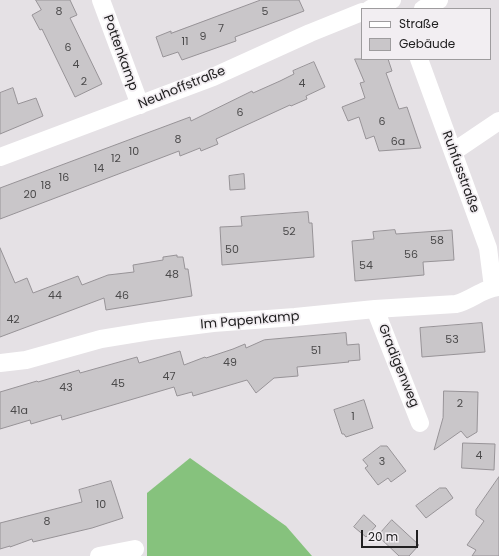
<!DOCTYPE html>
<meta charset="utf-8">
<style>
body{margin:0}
#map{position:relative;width:499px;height:556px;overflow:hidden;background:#e5e1e5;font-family:Poppins,sans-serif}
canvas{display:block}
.legend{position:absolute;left:361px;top:8px;width:130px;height:52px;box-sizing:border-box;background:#f2eef2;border:1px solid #9e9c9e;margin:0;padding:5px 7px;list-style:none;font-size:12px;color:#212021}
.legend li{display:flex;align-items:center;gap:8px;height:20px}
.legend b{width:20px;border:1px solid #9e9c9e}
.scale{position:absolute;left:361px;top:530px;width:57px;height:18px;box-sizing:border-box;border:2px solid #212021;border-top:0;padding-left:5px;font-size:12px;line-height:14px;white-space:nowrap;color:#212021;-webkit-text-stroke:3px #f2eef2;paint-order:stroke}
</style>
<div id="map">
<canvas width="499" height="556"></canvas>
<ul class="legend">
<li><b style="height:5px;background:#fff"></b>Straße</li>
<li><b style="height:11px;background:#c9c6c9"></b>Gebäude</li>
</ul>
<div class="scale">20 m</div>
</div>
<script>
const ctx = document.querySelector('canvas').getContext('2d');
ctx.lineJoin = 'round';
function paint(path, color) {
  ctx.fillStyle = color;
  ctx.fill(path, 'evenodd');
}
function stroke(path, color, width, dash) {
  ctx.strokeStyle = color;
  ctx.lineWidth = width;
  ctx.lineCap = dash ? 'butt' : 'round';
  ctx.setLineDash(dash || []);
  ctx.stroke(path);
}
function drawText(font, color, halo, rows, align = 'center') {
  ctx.font = font + ' Poppins,sans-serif';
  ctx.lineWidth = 3.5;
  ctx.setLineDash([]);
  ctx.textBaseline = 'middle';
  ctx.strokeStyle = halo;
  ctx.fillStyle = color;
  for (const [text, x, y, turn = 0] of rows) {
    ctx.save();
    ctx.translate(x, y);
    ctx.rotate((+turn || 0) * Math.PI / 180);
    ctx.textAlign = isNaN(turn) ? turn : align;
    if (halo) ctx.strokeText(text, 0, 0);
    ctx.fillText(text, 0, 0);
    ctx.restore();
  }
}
paint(new Path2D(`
 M 190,458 L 286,526 L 312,556 L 147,556 L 147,493 Z`), '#86c27d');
const building = new Path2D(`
 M 36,0 L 70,0 L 77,15 L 70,18 L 102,84 L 75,97 L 42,29 L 40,30 L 32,15 L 41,10 Z
 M 261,0 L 299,0 L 304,11 L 235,37 L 236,41 L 182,60 L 178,52 L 163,57 L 156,37 L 171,31 L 171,33 Z
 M 355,59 L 388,59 L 392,71 L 386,73 L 399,109 L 407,107 L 421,148 L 379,151 L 374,136 L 366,139 L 359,117 L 348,121 L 342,107 L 365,98 L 360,83 L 364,82 Z
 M 314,62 L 325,87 L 306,96 L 307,99 L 291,106 L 290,105 L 216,139 L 218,144 L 201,151 L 200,148 L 180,156 L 179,151 L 0,219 L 0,188 L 190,117 L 191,121 L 252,91 L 253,93 L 280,81 L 294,74 L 293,71 Z
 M 13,88 L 18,104 L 36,98 L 43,116 L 0,134 L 0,93 Z
 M 244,174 L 245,189 L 230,190 L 229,176 Z
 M 308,212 L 309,223 L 312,223 L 314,257 L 222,265 L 220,227 L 242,226 L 241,217 Z
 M 395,230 L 396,234 L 452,230 L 454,260 L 423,262 L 424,275 L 355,281 L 352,241 L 374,239 L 373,232 Z
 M 0,248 L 15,283 L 27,278 L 33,293 L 78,276 L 82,285 L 108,275 L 134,272 L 133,265 L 163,260 L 163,257 L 177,255 L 177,257 L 183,257 L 185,269 L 188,269 L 192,296 L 106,310 L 104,298 L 0,337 Z
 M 482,323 L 485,352 L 422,357 L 420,328 Z
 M 346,333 L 347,345 L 359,344 L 360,360 L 348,361 L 349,362 L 297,367 L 298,376 L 274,378 L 256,393 L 247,380 L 193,396 L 192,392 L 177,396 L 174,387 L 62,420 L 61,415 L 31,424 L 30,420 L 0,429 L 0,392 L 37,381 L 38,382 L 79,370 L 80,373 L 137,357 L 139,363 L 180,351 L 184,365 L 205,357 L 206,358 L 233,349 L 245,344 L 246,348 L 264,340 Z
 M 444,391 L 478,392 L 477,432 L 467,438 L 461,431 L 434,450 L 443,418 Z
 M 364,400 L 373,428 L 346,437 L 344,434 L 342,434 L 334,410 Z
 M 463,443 L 495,444 L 494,470 L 462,468 Z
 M 381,446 L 387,446 L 406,471 L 391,482 L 388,478 L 378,485 L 365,468 L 368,466 L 363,460 Z
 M 499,477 L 499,556 L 472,556 L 476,550 L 467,545 L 484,521 L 476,515 L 476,510 Z
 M 111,481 L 123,518 L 92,528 L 33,542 L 32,539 L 10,547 L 10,546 L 0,549 L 0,523 L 82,502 L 79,490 Z
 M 440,488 L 446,488 L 453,498 L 426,518 L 416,506 Z
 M 364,515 L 376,526 L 366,537 L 354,527 Z
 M 392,520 L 419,545 L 409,556 L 399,556 L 378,536 Z`);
paint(building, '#c9c6c9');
stroke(building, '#979397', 1);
stroke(new Path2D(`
 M 101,0 L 140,105
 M 370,9 L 392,0
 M 423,9 L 439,0
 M 419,59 L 488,248 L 493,287
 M 453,152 L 499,121
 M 0,157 L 213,77 L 310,33 L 362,12
 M 375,309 L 420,423
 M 0,363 L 26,360 L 101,339 L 150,331 L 213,323 L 295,317 L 375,309 L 456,304 C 472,300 483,288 499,287
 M 99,556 L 135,549`), '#fff', 18);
drawText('11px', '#4b4a4b', null, [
 ["8",59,12],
 ["5",265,12],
 ["7",221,29],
 ["9",203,37],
 ["11",185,42],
 ["6",68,48],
 ["4",76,65],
 ["2",84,82],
 ["4",302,84],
 ["6",240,113],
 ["6",382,122],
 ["8",178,140],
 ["6a",398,142],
 ["10",134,152],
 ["12",116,159],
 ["14",99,169],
 ["16",64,178],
 ["18",46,186],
 ["20",30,195],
 ["52",289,232],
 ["58",437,241],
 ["50",232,250],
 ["56",411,255],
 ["54",366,266],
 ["48",172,275],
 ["44",55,296],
 ["46",122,296],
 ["42",13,320],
 ["53",452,340],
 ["51",316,351],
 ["49",230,363],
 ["47",169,377],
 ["45",118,384],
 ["43",66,388],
 ["2",460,404],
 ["41a",19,411],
 ["1",353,417],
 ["4",479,456],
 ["3",382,462],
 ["10",101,505],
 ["8",47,522]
]);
drawText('13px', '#212021', '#f2eef2', [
 ["Pottenkamp",120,53,70],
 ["Neuhoffstraße",182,88,-22],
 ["Ruhfusstraße",460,172,70],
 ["Im Papenkamp",250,321,-5],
 ["Gradigenweg",398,366,68]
]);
</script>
